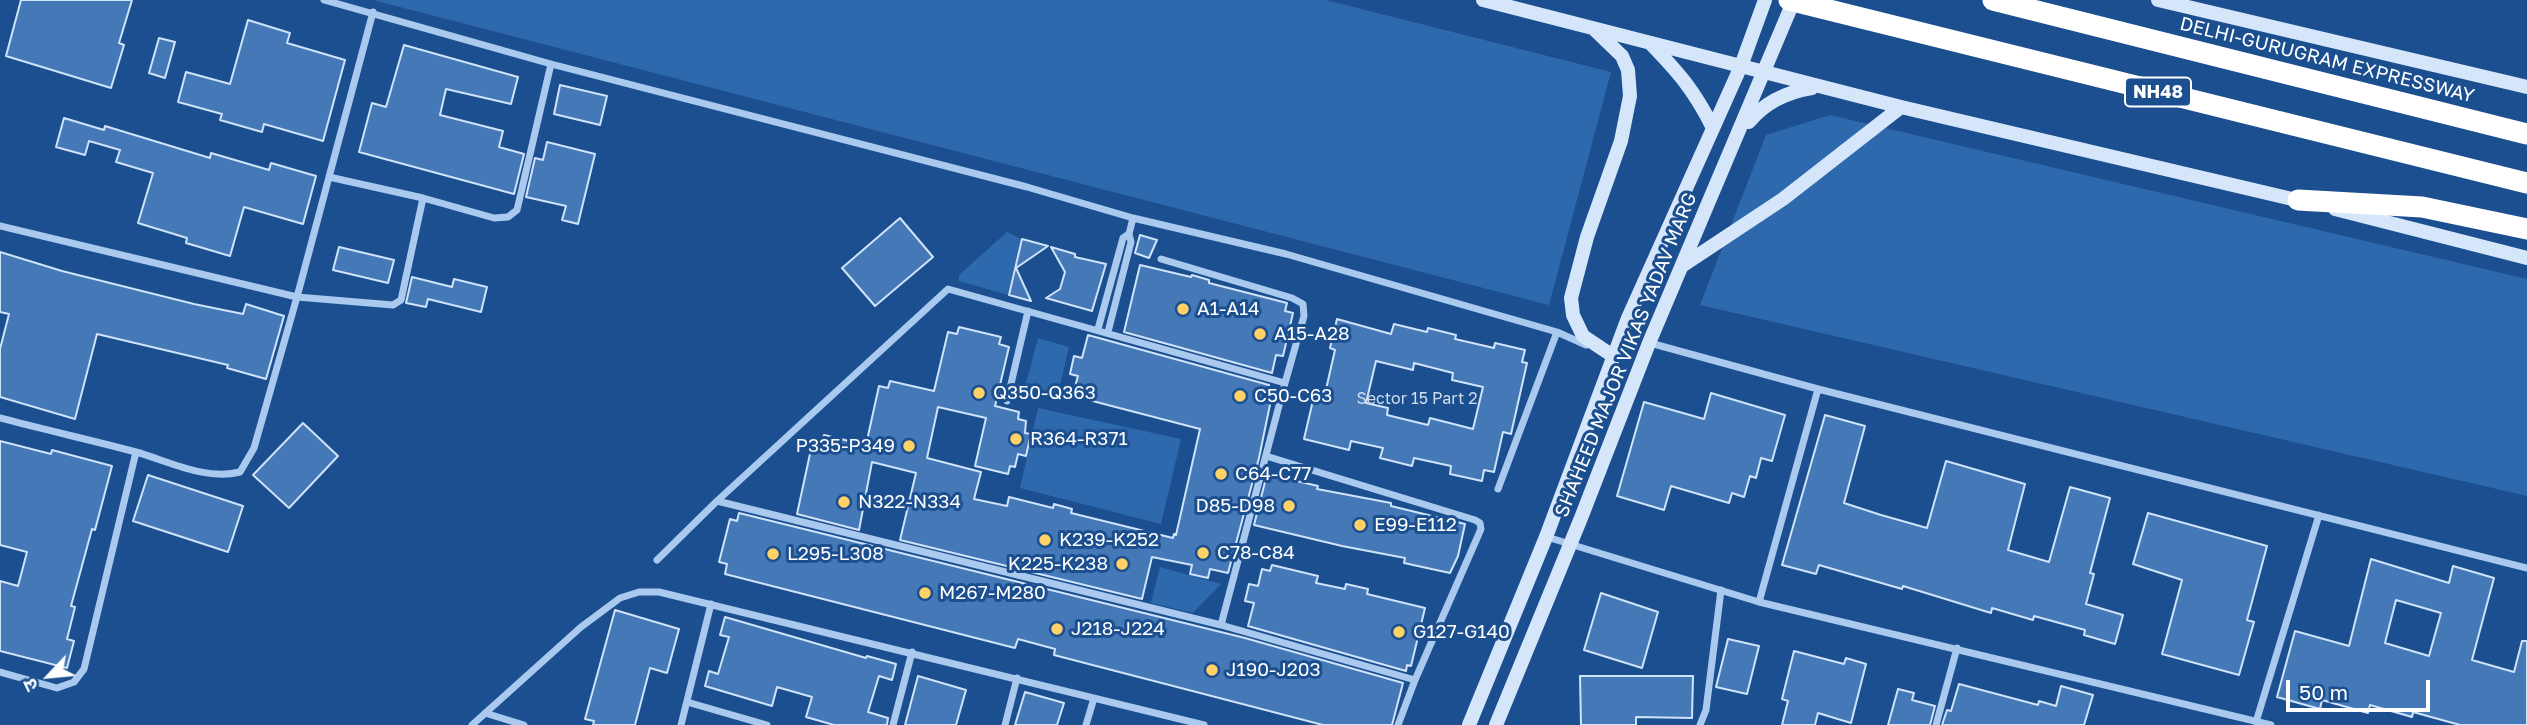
<!DOCTYPE html>
<meta charset="utf-8">
<style>
body{margin:0}
#map{position:relative;width:2527px;height:725px;overflow:hidden;background:#1b4f8f;font-family:"Golos Text","Noto Sans Devanagari",sans-serif}
canvas{display:block}
.north{position:absolute;left:14px;top:641px;width:70px;height:70px;-webkit-text-stroke:5px #1b4f8f;paint-order:stroke;rotate:244deg;font-size:19px;font-weight:700;line-height:28px;text-align:center;color:#fff}
.north::after{content:'';display:block;margin:auto;width:24px;height:32px;background:#fff;clip-path:polygon(50% 0,100% 100%,50% 72%,0 100%)}
.scale{position:absolute;left:2286px;top:680px;width:144px;height:32px;box-sizing:border-box;border:4px solid #fff;border-top:0;padding-left:9px;font-size:21px;line-height:24px;white-space:nowrap;color:#fff;-webkit-text-stroke:5px #1b4f8f;paint-order:stroke}
</style>
<div id="map">
<canvas width="2527" height="725"></canvas>
<div class="north">उ</div>
<div class="scale">50 m</div>
</div>
<script>
const ctx = document.querySelector('canvas').getContext('2d');
ctx.lineJoin = 'round';
function paint(path, color) {
  ctx.fillStyle = color;
  ctx.fill(path, 'evenodd');
}
function stroke(path, color, width, dash) {
  ctx.strokeStyle = color;
  ctx.lineWidth = width;
  ctx.lineCap = dash ? 'butt' : 'round';
  ctx.setLineDash(dash || []);
  ctx.stroke(path);
}
function drawText(font, color, halo, rows, align = 'center') {
  ctx.font = font + ' "Golos Text",sans-serif';
  ctx.lineWidth = 6;
  ctx.setLineDash([]);
  ctx.textBaseline = 'middle';
  ctx.strokeStyle = halo;
  ctx.fillStyle = color;
  for (const [text, x, y, turn = 0] of rows) {
    ctx.save();
    ctx.translate(x, y);
    ctx.rotate((+turn || 0) * Math.PI / 180);
    ctx.textAlign = isNaN(turn) ? turn : align;
    if (halo) ctx.strokeText(text, 0, 0);
    ctx.fillText(text, 0, 0);
    ctx.restore();
  }
}
paint(new Path2D(`
 M 373,0 L 1326,0 L 1611,72 L 1549,305 Z
 M 1830,115 L 2527,279 L 2527,496 L 1700,305 L 1766,135 Z
 M 1007,232 L 1021,239 L 1008,295 L 959,281 L 959,275 Z
 M 1038,338 L 1069,347 L 1057,398 L 1025,387 Z
 M 1038,408 L 1181,439 L 1161,524 L 1020,488 Z
 M 1160,567 L 1221,584 L 1193,613 L 1151,603 Z`), '#2e69ad');
const building = new Path2D(`
 M 21,0 L 132,0 L 119,43 L 124,45 L 111,88 L 6,56 Z
 M 248,20 L 290,33 L 287,43 L 345,60 L 323,141 L 264,124 L 262,132 L 220,120 L 222,114 L 178,102 L 186,72 L 230,84 Z
 M 159,38 L 175,42 L 165,78 L 149,73 Z
 M 404,45 L 518,77 L 511,104 L 446,89 L 440,115 L 503,131 L 499,147 L 524,154 L 514,194 L 359,152 L 372,103 L 386,107 Z
 M 560,85 L 607,96 L 600,125 L 554,114 Z
 M 64,118 L 104,130 L 105,126 L 210,158 L 211,153 L 269,170 L 271,163 L 316,176 L 303,224 L 244,207 L 230,256 L 186,243 L 187,238 L 138,223 L 153,173 L 116,162 L 120,150 L 89,141 L 85,155 L 56,147 Z
 M 547,142 L 595,154 L 578,224 L 562,220 L 566,206 L 526,197 L 535,158 L 543,160 Z
 M 900,218 L 933,257 L 875,306 L 842,268 Z
 M 1140,235 L 1157,240 L 1149,258 L 1135,253 Z
 M 1022,239 L 1048,246 L 1016,268 L 1031,301 L 1009,295 Z
 M 339,247 L 394,260 L 388,283 L 333,270 Z
 M 1051,247 L 1075,254 L 1075,257 L 1106,264 L 1092,311 L 1046,298 L 1060,289 L 1065,272 Z
 M 0,252 L 62,271 L 194,304 L 243,314 L 246,304 L 284,316 L 266,379 L 227,368 L 228,365 L 97,334 L 75,419 L 0,397 L 0,349 L 9,314 L 0,312 Z
 M 1140,265 L 1191,277 L 1192,275 L 1209,280 L 1209,283 L 1287,303 L 1285,311 L 1293,313 L 1283,356 L 1276,355 L 1272,373 L 1124,332 Z
 M 412,277 L 452,287 L 454,279 L 487,287 L 481,312 L 428,299 L 426,307 L 406,303 Z
 M 1337,319 L 1391,334 L 1394,324 L 1427,332 L 1428,328 L 1456,335 L 1455,339 L 1494,348 L 1495,343 L 1525,350 L 1522,362 L 1527,363 L 1511,434 L 1503,432 L 1494,472 L 1484,470 L 1482,481 L 1450,474 L 1451,466 L 1414,458 L 1412,466 L 1380,458 L 1383,448 L 1351,441 L 1349,450 L 1304,439 L 1314,396 L 1324,398 L 1335,350 L 1330,348 ZM 1376,361 L 1413,370 L 1414,363 L 1453,373 L 1452,380 L 1483,387 L 1473,429 L 1430,418 L 1428,425 L 1387,415 L 1388,408 L 1366,403 Z
 M 959,327 L 1001,337 L 999,344 L 1009,347 L 995,406 L 1019,412 L 1018,419 L 1026,421 L 1025,433 L 1031,434 L 1026,456 L 1018,454 L 1015,467 L 1010,466 L 1008,474 L 975,466 L 986,418 L 938,407 L 927,458 L 981,472 L 974,499 L 1007,506 L 1009,497 L 1053,508 L 1054,504 L 1072,509 L 1071,513 L 1173,538 L 1174,534 L 1176,535 L 1200,429 L 1081,398 L 1082,392 L 1074,390 L 1078,376 L 1070,374 L 1074,356 L 1082,358 L 1088,335 L 1269,385 L 1268,389 L 1273,390 L 1259,458 L 1228,573 L 1210,569 L 1208,578 L 1190,574 L 1192,565 L 1152,557 L 1142,599 L 900,540 L 916,473 L 872,462 L 859,530 L 797,514 L 813,440 L 822,442 L 824,435 L 866,445 L 879,386 L 888,388 L 890,381 L 934,391 L 948,332 L 957,334 Z
 M 1711,393 L 1785,415 L 1772,461 L 1761,458 L 1756,478 L 1750,476 L 1744,497 L 1732,493 L 1729,503 L 1671,486 L 1664,510 L 1617,496 L 1644,402 L 1704,419 Z
 M 1825,415 L 1865,426 L 1844,503 L 1881,515 L 1927,528 L 1946,461 L 1984,472 L 2025,484 L 2008,550 L 2049,562 L 2070,487 L 2110,498 L 2090,573 L 2094,574 L 2086,604 L 2123,615 L 2115,644 L 2084,635 L 2085,630 L 2034,616 L 2033,620 L 1992,608 L 1991,613 L 1903,586 L 1902,589 L 1819,565 L 1816,574 L 1782,565 Z
 M 303,423 L 338,456 L 289,508 L 253,475 Z
 M 0,441 L 51,454 L 52,450 L 112,466 L 95,530 L 92,529 L 71,606 L 75,607 L 67,639 L 74,641 L 67,668 L 0,651 L 0,581 L 18,586 L 27,552 L 0,545 Z
 M 1267,474 L 1318,486 L 1317,489 L 1391,503 L 1391,506 L 1465,524 L 1458,556 L 1450,573 L 1404,563 L 1405,558 L 1342,546 L 1254,525 Z
 M 148,475 L 243,506 L 228,552 L 133,521 Z
 M 739,513 L 1245,638 L 1403,683 L 1392,725 L 1323,725 L 1054,655 L 1055,649 L 1018,639 L 1015,648 L 725,574 L 727,564 L 719,562 L 730,519 L 737,521 Z
 M 2148,513 L 2267,546 L 2247,620 L 2254,622 L 2239,675 L 2162,654 L 2182,580 L 2133,564 Z
 M 2371,559 L 2449,583 L 2453,566 L 2494,578 L 2472,660 L 2514,672 L 2522,641 L 2527,641 L 2527,725 L 2460,725 L 2413,712 L 2412,717 L 2370,705 L 2368,713 L 2322,700 L 2320,709 L 2277,697 L 2295,631 L 2349,646 ZM 2396,600 L 2441,613 L 2429,656 L 2385,643 Z
 M 1272,565 L 1318,576 L 1316,583 L 1345,589 L 1346,584 L 1368,589 L 1367,594 L 1425,608 L 1411,666 L 1407,665 L 1406,671 L 1248,626 L 1254,603 L 1245,601 L 1249,584 L 1258,586 L 1262,569 L 1270,571 Z
 M 1601,593 L 1658,612 L 1642,668 L 1584,650 Z
 M 615,610 L 679,629 L 667,673 L 650,668 L 635,725 L 593,725 L 594,721 L 585,719 Z
 M 725,617 L 866,658 L 867,656 L 896,664 L 892,680 L 879,676 L 868,712 L 888,718 L 887,725 L 834,725 L 806,717 L 812,697 L 777,687 L 772,706 L 705,686 L 709,671 L 718,674 L 729,637 L 720,635 Z
 M 1728,639 L 1759,646 L 1747,694 L 1716,687 Z
 M 1794,651 L 1844,664 L 1846,658 L 1866,664 L 1851,723 L 1818,713 L 1815,725 L 1782,725 L 1788,701 L 1782,699 Z
 M 918,676 L 966,690 L 956,725 L 905,725 Z
 M 1580,676 L 1693,676 L 1692,718 L 1636,717 L 1636,725 L 1581,725 Z
 M 1959,684 L 2038,705 L 2039,701 L 2056,706 L 2061,686 L 2093,695 L 2084,725 L 1942,725 L 1947,710 L 1951,711 Z
 M 1898,689 L 1914,693 L 1912,700 L 1935,706 L 1930,725 L 1888,725 Z
 M 1025,692 L 1064,703 L 1057,725 L 1015,725 Z`);
paint(building, '#4478b7');
stroke(building, '#cfe3fa', 2);
stroke(new Path2D(`
 M 324,0 L 551,64 L 1027,187 L 1133,218 L 1286,254 L 1557,332 L 1586,345
 M 329,177 L 423,198 L 494,218 L 508,217 L 517,210 L 551,64
 M 0,226 L 297,297 L 393,305 L 401,300 L 423,198
 M 1161,259 L 1292,298 L 1303,304 L 1304,316 L 1285,383
 M 948,289 L 1285,383 L 1221,625 L 717,501 Z
 M 1098,329 L 1123,238 L 1129,234
 M 1108,332 L 1131,242 L 1129,234 L 1133,218
 M 1650,343 L 1818,389 L 2527,568
 M 1007,401 L 1028,311
 M 0,418 C 45,430 91,440 136,452 C 168,461 206,481 240,472 L 254,448 L 297,297 L 373,12
 M 1498,489 L 1557,332
 M 1547,537 L 1759,602 L 2271,725
 M 657,560 L 717,501
 M 1759,602 L 1818,389
 M 1221,625 L 1415,680 L 1481,529 L 1480,523 L 1475,520 L 1266,456
 M 0,672 L 57,688 L 74,682 L 84,669 L 136,452
 M 687,702 L 767,725
 M 485,713 L 524,725
 M 2256,722 L 2319,515
 M 472,725 L 581,627 L 620,598 L 639,592 L 659,592 L 1204,725
 M 681,725 L 711,604
 M 893,725 L 912,652
 M 1005,725 L 1017,678
 M 1086,725 L 1094,698
 M 1398,725 L 1415,680
 M 1700,725 L 1706,710 L 1721,590
 M 1936,725 L 1957,648`), '#a9c9ee', 7);
stroke(new Path2D(`
 M 1483,0 L 1901,107 L 2305,202
 M 2158,0 L 2527,87
 M 1595,30 L 1622,56 L 1628,70 L 1630,96 L 1621,141 L 1587,237 L 1571,298 L 1573,315 L 1583,336 L 1613,356
 M 1650,43 C 1679,73 1694,90 1713,128
 M 1749,122 C 1765,102 1787,92 1812,88
 M 2335,209 L 2527,258
 M 1682,266 L 1783,199 L 1901,107
 M 1469,725 L 1546,537 L 1628,318 L 1741,66 L 1765,0
 M 1496,725 L 1581,518 L 1649,343 L 1794,0`), '#d6e6fa', 14);
stroke(new Path2D(`
 M 1993,0 L 2527,134
 M 2298,200 L 2422,207 L 2527,229`), '#fff', 21);
stroke(new Path2D(`
 M 1789,0 L 2527,183`), '#fff', 21);
for (const [x, y, r, color] of [
 [1183,309,7,"#ffd166"],
 [1260,334,7,"#ffd166"],
 [979,393,7,"#ffd166"],
 [1240,396,7,"#ffd166"],
 [1016,439,7,"#ffd166"],
 [909,446,7,"#ffd166"],
 [1221,474,7,"#ffd166"],
 [844,502,7,"#ffd166"],
 [1289,506,7,"#ffd166"],
 [1360,525,7,"#ffd166"],
 [1045,540,7,"#ffd166"],
 [1203,553,7,"#ffd166"],
 [773,554,7,"#ffd166"],
 [1122,564,7,"#ffd166"],
 [925,593,7,"#ffd166"],
 [1057,629,7,"#ffd166"],
 [1399,632,7,"#ffd166"],
 [1212,670,7,"#ffd166"]
]) {
  const dot = new Path2D();
  dot.arc(x, y, r, 0, 2 * Math.PI);
  ctx.fillStyle = color;
  ctx.fill(dot);
  stroke(dot, '#1b4f8f', 2.5);
}
drawText('16px', '#d0dded', null, [
 ["Sector 15 Part 2",1417,399]
]);
for (const [x, y, w] of [
 [2158,92,66]
]) {
  const box = new Path2D();
  box.roundRect(x - w / 2, y - 14.5, w, 29, 5);
  ctx.fillStyle = '#1b4f8f';
  ctx.fill(box);
  stroke(box, '#fff', 2);
}
drawText('bold 18px', '#fff', null, [
 ["NH48",2158,92]
]);
drawText('19px', '#fff', '#1b4f8f', [
 ["DELHI-GURUGRAM EXPRESSWAY",2327,60,14],
 ["SHAHEED MAJOR VIKAS YADAV MARG",1626,355,-68]
]);
drawText('19px', '#fff', '#1b4f8f', [
 ["A1-A14",1197,309],
 ["A15-A28",1274,334],
 ["Q350-Q363",993,393],
 ["C50-C63",1254,396],
 ["R364-R371",1030,439],
 ["P335-P349",895,446,"right"],
 ["C64-C77",1235,474],
 ["N322-N334",858,502],
 ["D85-D98",1275,506,"right"],
 ["E99-E112",1374,525],
 ["K239-K252",1059,540],
 ["C78-C84",1217,553],
 ["L295-L308",787,554],
 ["K225-K238",1108,564,"right"],
 ["M267-M280",939,593],
 ["J218-J224",1071,629],
 ["G127-G140",1413,632],
 ["J190-J203",1226,670]
], 'left');
</script>
